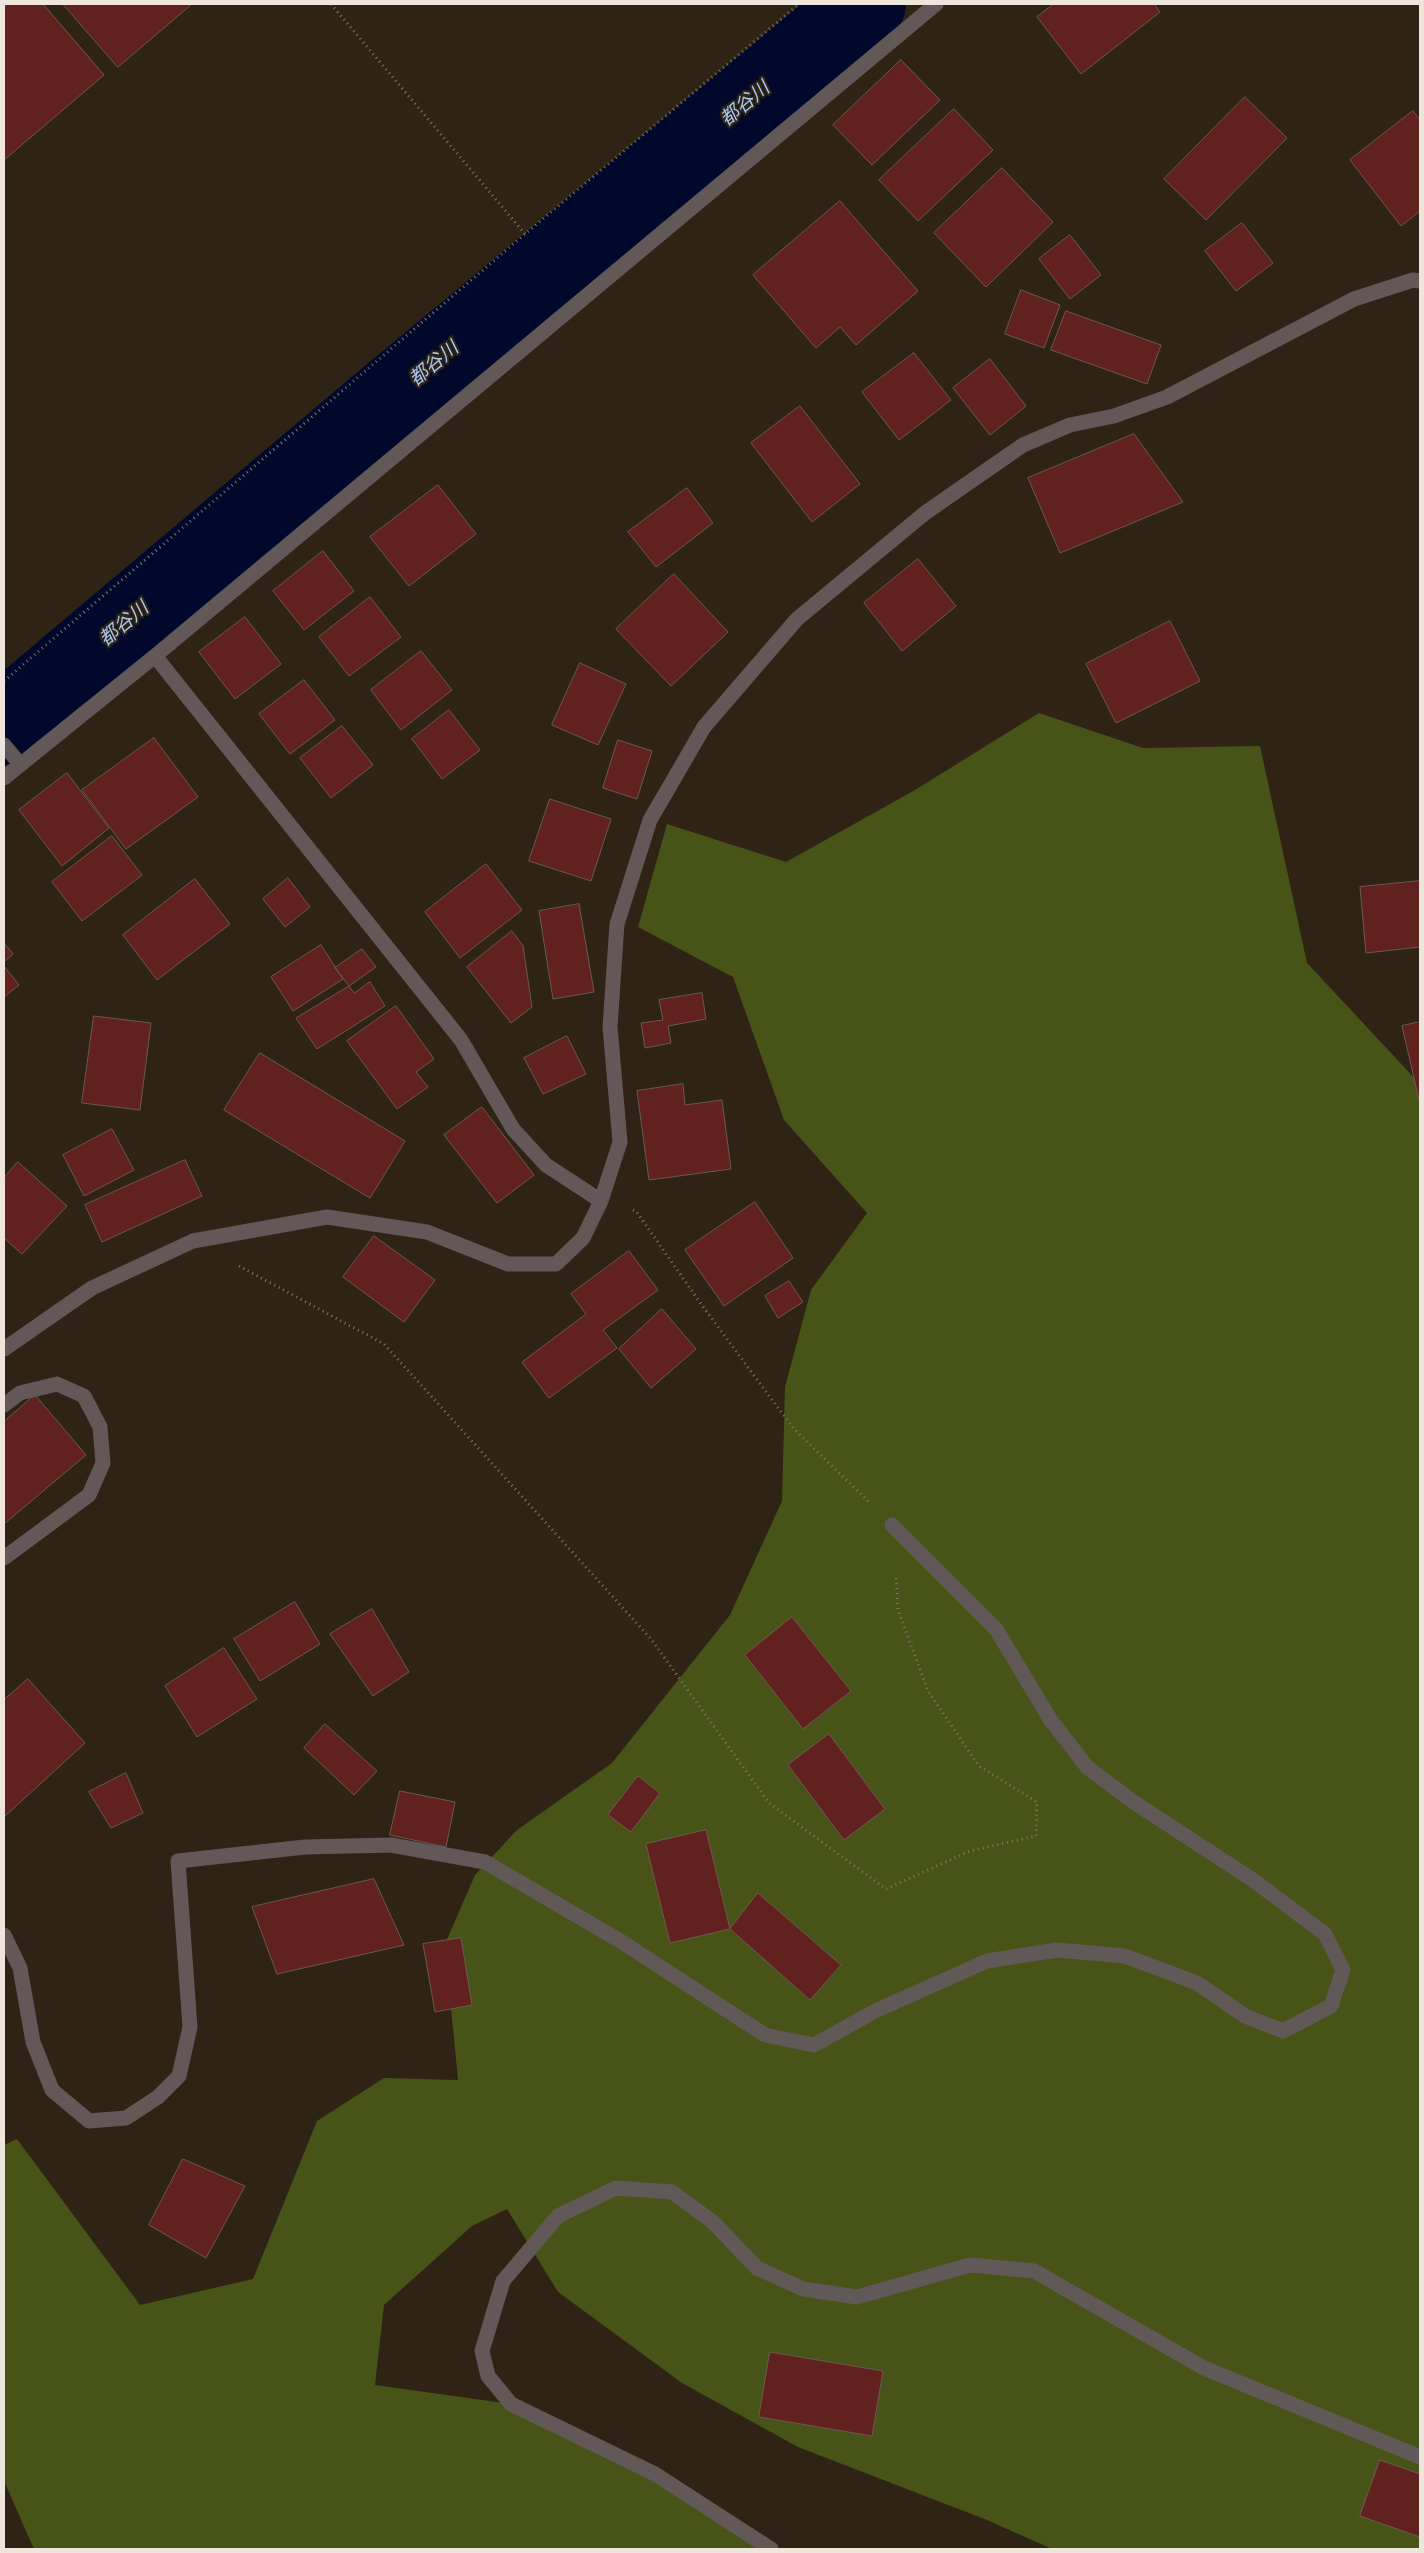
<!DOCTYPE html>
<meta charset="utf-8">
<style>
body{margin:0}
#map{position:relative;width:1424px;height:2553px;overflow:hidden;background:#2e2315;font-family:"Alegreya Sans",sans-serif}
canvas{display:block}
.frame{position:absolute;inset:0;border:5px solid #eee6dd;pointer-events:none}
</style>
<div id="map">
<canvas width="1424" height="2553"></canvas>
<div class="frame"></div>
</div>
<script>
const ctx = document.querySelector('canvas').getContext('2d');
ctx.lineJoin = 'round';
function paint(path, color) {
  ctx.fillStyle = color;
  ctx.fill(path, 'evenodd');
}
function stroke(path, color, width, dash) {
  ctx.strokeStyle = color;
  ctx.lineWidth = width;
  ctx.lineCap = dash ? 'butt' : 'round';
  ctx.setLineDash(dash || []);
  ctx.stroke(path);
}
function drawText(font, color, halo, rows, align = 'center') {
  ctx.font = font + ' "Alegreya Sans","Noto Sans JP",sans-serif';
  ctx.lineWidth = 4.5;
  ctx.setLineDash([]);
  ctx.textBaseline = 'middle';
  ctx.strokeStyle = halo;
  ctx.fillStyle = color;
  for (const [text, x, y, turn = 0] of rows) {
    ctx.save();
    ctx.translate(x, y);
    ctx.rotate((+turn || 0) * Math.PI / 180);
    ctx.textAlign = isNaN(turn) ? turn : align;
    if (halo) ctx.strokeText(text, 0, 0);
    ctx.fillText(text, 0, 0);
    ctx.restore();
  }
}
paint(new Path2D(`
 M 1039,713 L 1143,748 L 1260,746 L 1307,963 L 1420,1084 L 1420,2549 L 1052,2549 L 987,2520 L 798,2447 L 682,2383 L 558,2292 L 507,2209 L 472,2226 L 384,2305 L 375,2385 L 511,2404 L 655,2474 L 771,2549 L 34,2549 L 4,2481 L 4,2145 L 17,2139 L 140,2305 L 253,2279 L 317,2121 L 384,2078 L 458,2080 L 445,1944 L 475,1875 L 517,1830 L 612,1763 L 730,1615 L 782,1501 L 785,1387 L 811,1290 L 867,1213 L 784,1120 L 733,977 L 638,927 L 667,824 L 786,862 L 915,790 Z`), '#485417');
stroke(new Path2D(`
 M 4,724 L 382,405 L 865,4`), '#00092b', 82);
const building = new Path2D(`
 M 4,4 L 43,4 L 104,75 L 4,160 Z
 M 63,4 L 192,4 L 118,67 Z
 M 1054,4 L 1154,4 L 1160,12 L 1081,74 L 1037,17 Z
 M 901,60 L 940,100 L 872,165 L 833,125 Z
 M 1245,97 L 1287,138 L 1206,220 L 1164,179 Z
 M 954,109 L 993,150 L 918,221 L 879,180 Z
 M 1413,111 L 1420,120 L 1420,211 L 1401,226 L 1350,160 Z
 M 1002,168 L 1053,222 L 986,287 L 934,233 Z
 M 840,201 L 918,291 L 856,345 L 840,327 L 816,348 L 753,275 Z
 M 1242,223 L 1273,263 L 1236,291 L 1205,251 Z
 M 1070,235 L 1101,275 L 1070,299 L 1039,259 Z
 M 1021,290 L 1060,305 L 1044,348 L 1005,334 Z
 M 1066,311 L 1161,345 L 1147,384 L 1051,350 Z
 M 914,353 L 951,400 L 899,440 L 862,392 Z
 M 990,359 L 1026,406 L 990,435 L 953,388 Z
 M 800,406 L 860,484 L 812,522 L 751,443 Z
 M 1134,434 L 1183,502 L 1060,553 L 1028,478 Z
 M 438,485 L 476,534 L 409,586 L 370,537 Z
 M 687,488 L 713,523 L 656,567 L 628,532 Z
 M 323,551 L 354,591 L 304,630 L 273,591 Z
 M 918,559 L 956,606 L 902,651 L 864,603 Z
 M 674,574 L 728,632 L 671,686 L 616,629 Z
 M 370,597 L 401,637 L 349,676 L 319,637 Z
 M 245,617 L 281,664 L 235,699 L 199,652 Z
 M 1170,621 L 1200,681 L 1116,723 L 1086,664 Z
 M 421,651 L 452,690 L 401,730 L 371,690 Z
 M 580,663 L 626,684 L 598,745 L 552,725 Z
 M 304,680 L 335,720 L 290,754 L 259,714 Z
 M 449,710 L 480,750 L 442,779 L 412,739 Z
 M 342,726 L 373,765 L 331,798 L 300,758 Z
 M 154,738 L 198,797 L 126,849 L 82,790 Z
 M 618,740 L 652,751 L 637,799 L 603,788 Z
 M 67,773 L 109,828 L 62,866 L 19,810 Z
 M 550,799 L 611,819 L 591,881 L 529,861 Z
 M 112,836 L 142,875 L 82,921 L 52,882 Z
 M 486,864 L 522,910 L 460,958 L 425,912 Z
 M 288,878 L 310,907 L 285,927 L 263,899 Z
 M 195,879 L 230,924 L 157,980 L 123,935 Z
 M 1420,881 L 1420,947 L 1366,953 L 1360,887 Z
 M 579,904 L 594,992 L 553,999 L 539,911 Z
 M 512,931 L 523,946 L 532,1007 L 511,1023 L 467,967 Z
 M 4,943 L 13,954 L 4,962 Z
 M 321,945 L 343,979 L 293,1011 L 271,977 Z
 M 362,949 L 376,967 L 349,986 L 335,968 Z
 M 4,966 L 19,985 L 4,997 Z
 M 370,982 L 385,1006 L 317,1049 L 296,1018 L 349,986 L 354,993 Z
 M 702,993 L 706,1019 L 668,1026 L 671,1043 L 645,1048 L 641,1023 L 663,1020 L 659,1000 Z
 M 396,1006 L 434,1059 L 416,1072 L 428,1087 L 397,1109 L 347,1041 Z
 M 94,1016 L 151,1023 L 140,1110 L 82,1103 Z
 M 1420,1022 L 1420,1104 L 1402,1026 Z
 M 567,1036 L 586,1074 L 543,1094 L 524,1058 Z
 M 260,1053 L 405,1141 L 370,1198 L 224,1110 Z
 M 683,1084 L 685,1105 L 722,1100 L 731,1169 L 649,1180 L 637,1091 Z
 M 482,1107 L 534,1175 L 497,1203 L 444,1135 Z
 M 112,1129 L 134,1170 L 84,1196 L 63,1155 Z
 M 185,1160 L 202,1196 L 102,1242 L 85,1205 Z
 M 18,1162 L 67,1206 L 22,1254 L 4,1238 L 4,1178 Z
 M 755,1202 L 793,1258 L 724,1306 L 685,1250 Z
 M 374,1236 L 435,1280 L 404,1322 L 343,1277 Z
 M 629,1251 L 658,1290 L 603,1330 L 617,1348 L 549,1398 L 522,1362 L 586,1314 L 571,1294 Z
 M 789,1281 L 803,1302 L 778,1318 L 765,1296 Z
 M 662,1309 L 696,1349 L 651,1388 L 619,1349 Z
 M 35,1395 L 86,1455 L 4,1524 L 4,1422 Z
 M 295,1602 L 320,1644 L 260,1681 L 234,1639 Z
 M 372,1609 L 409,1672 L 373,1696 L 330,1634 Z
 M 792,1617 L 851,1691 L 803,1729 L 745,1655 Z
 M 224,1648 L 257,1699 L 197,1737 L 165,1686 Z
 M 28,1679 L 85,1743 L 4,1817 L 4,1700 Z
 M 325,1724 L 377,1771 L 354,1795 L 304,1748 Z
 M 829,1734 L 885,1809 L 844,1840 L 788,1765 Z
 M 126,1773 L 143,1813 L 111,1828 L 89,1792 Z
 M 638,1776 L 660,1793 L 631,1832 L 608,1815 Z
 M 400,1791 L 455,1802 L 446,1847 L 390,1835 Z
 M 706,1830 L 730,1929 L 670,1943 L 646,1844 Z
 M 374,1879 L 404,1945 L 277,1974 L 252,1907 Z
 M 758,1893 L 841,1965 L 810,2000 L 730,1929 Z
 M 461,1938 L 472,2005 L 435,2012 L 423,1944 Z
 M 183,2159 L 245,2186 L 206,2258 L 149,2225 Z
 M 770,2352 L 883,2371 L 872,2436 L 759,2417 Z
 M 1380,2460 L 1420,2474 L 1420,2537 L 1360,2516 Z`);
paint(building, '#61211f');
stroke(building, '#6e5855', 1);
stroke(new Path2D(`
 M 331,4 L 525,234
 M 4,681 L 525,234 L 799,4
 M 633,1210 L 636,1211 L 701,1304 L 793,1428 L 870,1503
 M 239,1266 L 384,1344 L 651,1639 L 769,1803 L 886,1889 L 970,1851 L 1036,1836 L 1037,1802 L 979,1766 L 928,1691 L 898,1610 L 896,1575`), '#82786c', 3, [1, 4]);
stroke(new Path2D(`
 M 155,656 L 461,1040 L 513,1129 L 546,1165 L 601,1201
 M 4,745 L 20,764
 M 4,778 L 155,656 L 936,4
 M 4,1349 L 92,1288 L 193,1241 L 327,1217 L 427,1232 L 508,1264 L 556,1264 L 583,1238 L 601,1201 L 620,1142 L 610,1027 L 617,924 L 650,820 L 704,727 L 797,619 L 925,513 L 1023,445 L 1070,425 L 1114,416 L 1167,397 L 1354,299 L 1413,280 L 1420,281
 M 4,1405 L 20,1393 L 57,1384 L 84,1396 L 100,1427 L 103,1463 L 89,1495 L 4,1558
 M 4,1935 L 20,1968 L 33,2042 L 52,2090 L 89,2121 L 126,2118 L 158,2097 L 179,2076 L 190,2027 L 178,1861 L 305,1847 L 391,1845 L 485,1862 L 622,1942 L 765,2035 L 814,2045 L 875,2011 L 987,1961 L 1057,1950 L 1125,1956 L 1197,1983 L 1245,2016 L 1283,2031 L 1331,2006 L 1343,1970 L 1325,1934 L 1253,1880 L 1132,1801 L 1087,1767 L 1050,1719 L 996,1629 L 892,1525
 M 771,2549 L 655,2474 L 511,2404 L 488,2376 L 482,2351 L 503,2281 L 558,2216 L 616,2188 L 672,2192 L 713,2222 L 757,2268 L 803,2289 L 857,2297 L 970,2265 L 1034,2271 L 1204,2368 L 1420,2457`), '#625857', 15);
drawText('italic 19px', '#a8caf8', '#2e2315', [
 ["都谷川",745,104,-40],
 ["都谷川",434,364,-40],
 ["都谷川",124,624,-40]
]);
</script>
